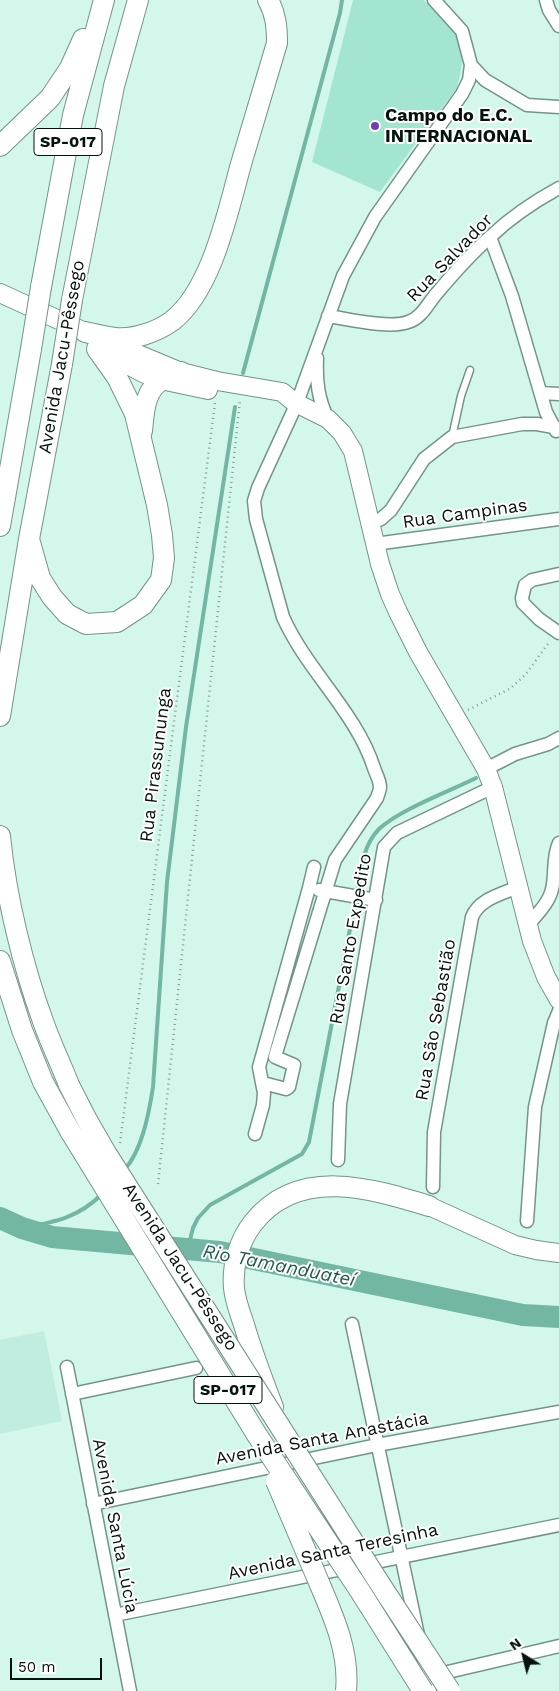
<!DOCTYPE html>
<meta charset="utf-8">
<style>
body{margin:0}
#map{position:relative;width:559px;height:1691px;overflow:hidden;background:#d4f7ec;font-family:"Work Sans",sans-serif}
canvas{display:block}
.north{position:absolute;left:499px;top:1631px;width:50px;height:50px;-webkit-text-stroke:4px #fff;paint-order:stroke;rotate:324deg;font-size:14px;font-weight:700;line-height:20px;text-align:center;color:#06120e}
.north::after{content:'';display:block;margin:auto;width:18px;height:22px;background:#06120e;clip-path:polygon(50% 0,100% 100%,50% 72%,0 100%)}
.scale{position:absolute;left:10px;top:1658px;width:92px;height:22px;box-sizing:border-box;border:2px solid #06120e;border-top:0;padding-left:6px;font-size:15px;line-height:18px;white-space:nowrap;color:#06120e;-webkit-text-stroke:4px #fff;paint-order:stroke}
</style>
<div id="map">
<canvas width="559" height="1691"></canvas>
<div class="north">N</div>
<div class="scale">50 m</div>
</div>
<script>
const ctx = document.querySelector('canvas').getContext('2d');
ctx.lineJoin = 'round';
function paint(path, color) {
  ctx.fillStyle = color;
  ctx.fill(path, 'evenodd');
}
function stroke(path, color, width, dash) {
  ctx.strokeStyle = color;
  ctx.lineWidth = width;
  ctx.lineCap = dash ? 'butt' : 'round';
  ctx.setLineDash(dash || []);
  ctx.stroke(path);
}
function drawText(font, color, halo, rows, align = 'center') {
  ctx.font = font + ' "Work Sans",sans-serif';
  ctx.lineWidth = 4;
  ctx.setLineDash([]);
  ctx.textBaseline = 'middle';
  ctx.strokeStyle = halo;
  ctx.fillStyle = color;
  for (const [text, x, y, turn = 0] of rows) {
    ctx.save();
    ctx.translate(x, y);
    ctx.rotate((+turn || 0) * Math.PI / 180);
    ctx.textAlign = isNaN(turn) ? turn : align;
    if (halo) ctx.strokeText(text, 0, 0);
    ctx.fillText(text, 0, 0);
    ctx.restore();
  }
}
paint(new Path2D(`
 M 44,1331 L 62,1421 L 0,1434 L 0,1340 Z`), '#c1ede0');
paint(new Path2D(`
 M 353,0 L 424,0 C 433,10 443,18 452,28 C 466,46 463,70 456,89 L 380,192 L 312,162 Z`), '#a4e5d2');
stroke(new Path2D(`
 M 243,373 L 340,13 L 342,0
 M 124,1170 C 142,1151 149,1113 153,1087 L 167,882 L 186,727 L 235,407
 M 22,1228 C 55,1222 78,1218 102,1194
 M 188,1248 L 193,1228 L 198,1218 L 210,1205 L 302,1154 L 309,1142 L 364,856 C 367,846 371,837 379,829 C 401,809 448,792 476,778`), '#74b6a4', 4);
stroke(new Path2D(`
 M 0,1218 L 22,1228 L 52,1237 L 220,1252 L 523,1315 L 559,1317`), '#74b6a4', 22);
const service = new Path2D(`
 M 452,437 L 461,396 L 470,370`);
const minor = new Path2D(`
 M 546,0 L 549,10 L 559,26
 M 471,65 L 485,80 L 527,105 L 559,107
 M 490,237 L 512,296 L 546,412 L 556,431
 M 328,316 C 348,319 390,329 408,322 C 422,318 428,303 437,293 C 453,274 472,253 490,237 C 510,218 535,201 559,188
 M 317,358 C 316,381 318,399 328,419
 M 541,393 L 559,394
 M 370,524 L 381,519 L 391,510 L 424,459 L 452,437 L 522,424 L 537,424 L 559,428
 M 375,544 L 559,519
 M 559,574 L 532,580 L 525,585 L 522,598 L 523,603 L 539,619 L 559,633
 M 486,769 L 515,754 L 548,744 L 559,738
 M 319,890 L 376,900
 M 528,925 C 537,914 549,903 552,889 C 556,874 552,858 559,843
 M 263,1083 L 286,1089 L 289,1087 L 294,1065 L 275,1057 L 276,1053 L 335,860 L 377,798 C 378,794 380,791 380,787 C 380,781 376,774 374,768 C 356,712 307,671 283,617 L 256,519 L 254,501 L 258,488 L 297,403 L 343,276 L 375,217 L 462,94 L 469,80 L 471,65 L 462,31 L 434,0
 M 255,1134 L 263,1105 L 264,1093 L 259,1067 L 309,888 L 314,867
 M 338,1160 L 340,1104 L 384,847 L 397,833 L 493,787
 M 433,1187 L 434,1132 L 472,917 C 479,899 502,894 518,887
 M 527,1221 L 535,1107 L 554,1023 L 559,1011
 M 352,1324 L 418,1635
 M 67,1367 L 130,1691
 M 72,1394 L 196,1368
 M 93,1504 L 377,1445 L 559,1412
 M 115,1615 L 559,1525
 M 423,1657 L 430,1691
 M 435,1675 L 559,1646`);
const secondary = new Path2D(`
 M 0,293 L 85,332 L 181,372 L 217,381 L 282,392 L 294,402 L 328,419 L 342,433 L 353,451 L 380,564 L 390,594 L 398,612 L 418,652 L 486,769 L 493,787 L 532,941 L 546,977 L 559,1000
 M 97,349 L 143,373 L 161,380 L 208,390
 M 429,1206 L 515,1245 L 536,1250 L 559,1253`);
const trunk = new Path2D(`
 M 0,146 L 50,98 L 70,68 L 83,39
 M 41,287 L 73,115 L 104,0
 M 72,300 L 114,86 L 138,0
 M 85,332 C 95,334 105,337 115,338 C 133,340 157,332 172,321 C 212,290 228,211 241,164 C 253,124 265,83 277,43 C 277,28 276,14 268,0
 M 142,431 C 144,413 144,390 162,380 C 168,377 174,375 181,372
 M 0,526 L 31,349
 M 29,539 L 40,578 L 52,597 L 67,614 L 86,624 L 117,622 L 143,605 L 161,580 L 164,558 L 162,535 L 157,505 L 135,414 L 117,377 L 97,349
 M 0,716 L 29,539 L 62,364
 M 0,836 C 6,897 23,967 44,1024 C 51,1044 61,1064 69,1085
 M 0,961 L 22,1030 L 43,1082
 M 273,1407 C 263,1381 253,1355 245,1328 C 241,1315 235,1301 234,1288 C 232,1265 239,1241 253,1223 C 298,1166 370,1188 429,1206`);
stroke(service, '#74948a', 9);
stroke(minor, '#74948a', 15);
stroke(secondary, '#74948a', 20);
stroke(trunk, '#74948a', 22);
stroke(new Path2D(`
 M 468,710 L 511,688 L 526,674 L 550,641
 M 120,1143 L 215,403
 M 158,1184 L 240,400`), '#819b93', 2.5, [1, 4]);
stroke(service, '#fff', 6);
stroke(minor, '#fff', 12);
stroke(secondary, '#fff', 18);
stroke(trunk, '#fff', 20);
const trunkBridge = new Path2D(`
 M 31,349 L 41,287
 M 62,364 L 72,300
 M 43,1082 L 70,1131 L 257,1435 L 360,1591 L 423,1691
 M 69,1085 L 87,1120 L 106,1153 L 382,1587 L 450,1691
 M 276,1481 C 289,1512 302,1543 315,1573 C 331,1611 350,1649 346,1691`);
stroke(trunkBridge, '#74948a', 22, []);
stroke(trunkBridge, '#fff', 20);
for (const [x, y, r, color] of [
 [375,126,5,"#6f3eb5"]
]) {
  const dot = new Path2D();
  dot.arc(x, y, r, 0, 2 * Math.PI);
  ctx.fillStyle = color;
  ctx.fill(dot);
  stroke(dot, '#fff', 2);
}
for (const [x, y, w] of [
 [68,142,68],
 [228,1390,68]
]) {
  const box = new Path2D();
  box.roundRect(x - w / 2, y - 13.5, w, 27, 4);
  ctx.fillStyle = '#fff';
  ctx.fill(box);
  stroke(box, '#06120e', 1);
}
drawText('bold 16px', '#06120e', null, [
 ["SP-017",68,142],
 ["SP-017",228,1390]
]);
drawText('bold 18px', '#06120e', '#fff', [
 ["Campo do E.C.",385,116],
 ["INTERNACIONAL",385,137]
], 'left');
drawText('18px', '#06120e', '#fff', [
 ["Rua Salvador",450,258,-46],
 ["Avenida Jacu-Pêssego",62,357,-80],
 ["Rua Campinas",465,514,-8],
 ["Rua Pirassununga",156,765,-83],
 ["Rua Santo Expedito",351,939,-80],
 ["Rua São Sebastião",436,1020,-80],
 ["Avenida Jacu-Pêssego",180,1267,57],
 ["Avenida Santa Anastácia",322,1439,-11],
 ["Avenida Santa Lúcia",115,1526,79],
 ["Avenida Santa Teresinha",333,1552,-12]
]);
drawText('italic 19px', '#22594c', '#fff', [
 ["Rio Tamanduateí",279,1266,11]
]);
</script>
